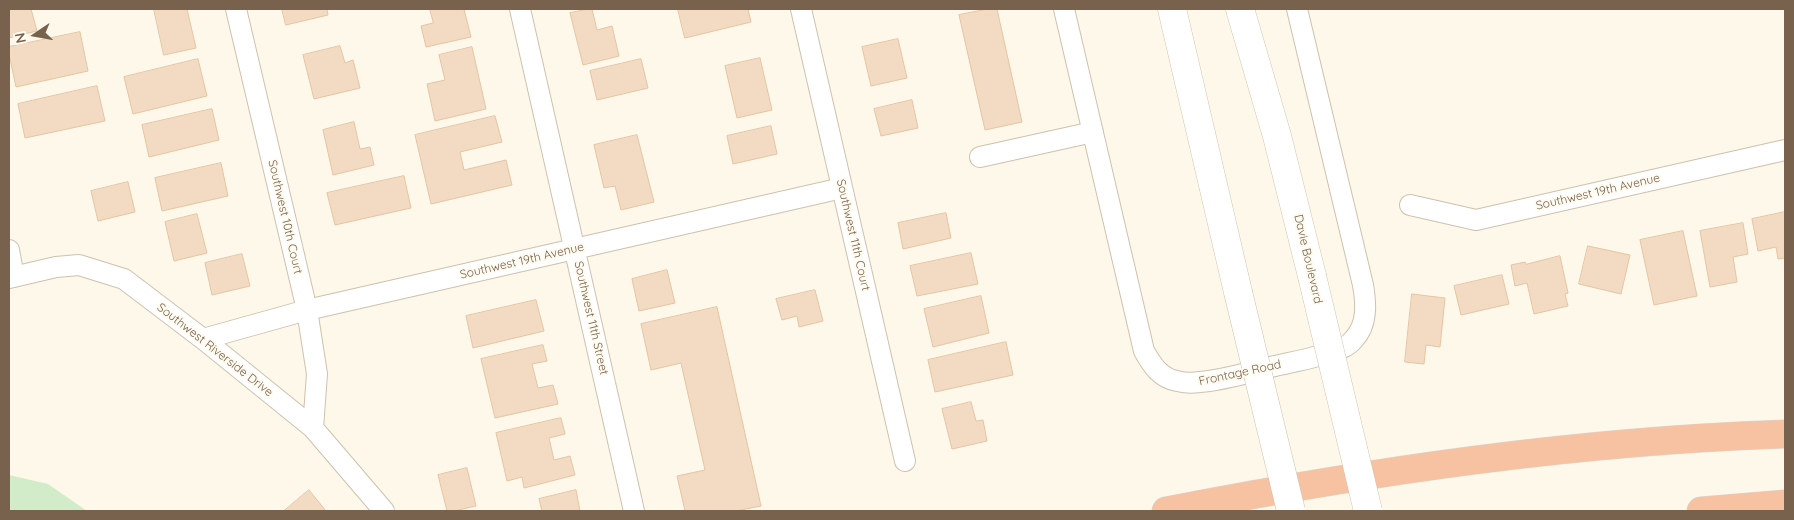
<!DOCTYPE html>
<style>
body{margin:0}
#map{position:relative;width:1794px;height:520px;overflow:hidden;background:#fdf8ea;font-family:Quicksand,sans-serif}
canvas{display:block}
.frame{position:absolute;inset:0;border:10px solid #78614d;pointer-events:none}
.north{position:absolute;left:10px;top:10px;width:50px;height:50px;-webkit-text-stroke:4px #fffbf1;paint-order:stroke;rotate:258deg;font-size:14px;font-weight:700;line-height:20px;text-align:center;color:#78614d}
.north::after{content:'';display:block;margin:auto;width:18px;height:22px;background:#78614d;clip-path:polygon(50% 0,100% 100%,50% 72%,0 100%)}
</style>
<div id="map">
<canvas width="1794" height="520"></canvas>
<div class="frame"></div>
<div class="north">N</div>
</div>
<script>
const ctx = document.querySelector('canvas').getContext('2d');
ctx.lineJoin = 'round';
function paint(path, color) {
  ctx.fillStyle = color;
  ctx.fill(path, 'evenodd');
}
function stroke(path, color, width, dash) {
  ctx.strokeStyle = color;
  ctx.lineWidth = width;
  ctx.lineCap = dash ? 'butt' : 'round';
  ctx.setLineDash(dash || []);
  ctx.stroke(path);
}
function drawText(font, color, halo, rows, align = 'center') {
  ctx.font = font + ' Quicksand,sans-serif';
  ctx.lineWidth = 4;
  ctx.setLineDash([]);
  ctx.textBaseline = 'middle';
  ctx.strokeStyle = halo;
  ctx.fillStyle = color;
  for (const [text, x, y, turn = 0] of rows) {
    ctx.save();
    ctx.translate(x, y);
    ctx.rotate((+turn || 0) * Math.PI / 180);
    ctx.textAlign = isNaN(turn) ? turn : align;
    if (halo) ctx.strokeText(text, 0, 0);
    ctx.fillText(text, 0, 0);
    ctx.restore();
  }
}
paint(new Path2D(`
 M 9,475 L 48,484 L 87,511 L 9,511 Z`), '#d2ebc8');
const building = new Path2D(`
 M 9,9 L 31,9 L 37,31 L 9,38 Z
 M 154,9 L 187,9 L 196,48 L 164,55 Z
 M 282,9 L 327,9 L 328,15 L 286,25 Z
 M 430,9 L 464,9 L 471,37 L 426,47 L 421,26 L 433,23 Z
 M 589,9 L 592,9 L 597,30 L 612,26 L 619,56 L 583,65 L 570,13 Z
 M 678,9 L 748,9 L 751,22 L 685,38 Z
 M 988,9 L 997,9 L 1022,122 L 985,130 L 959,15 Z
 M 80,32 L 88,71 L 16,87 L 9,54 L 9,47 Z
 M 898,39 L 907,78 L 871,86 L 862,47 Z
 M 340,46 L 345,63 L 353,60 L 360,88 L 314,99 L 303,55 Z
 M 472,47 L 486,109 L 435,121 L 427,84 L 445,80 L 439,55 Z
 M 760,58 L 772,110 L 737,118 L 725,66 Z
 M 198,59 L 207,96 L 133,114 L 124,77 Z
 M 641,59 L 648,88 L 597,100 L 590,71 Z
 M 97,86 L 105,121 L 25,138 L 18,104 Z
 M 912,100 L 918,128 L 881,136 L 874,109 Z
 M 212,109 L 219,140 L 149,157 L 142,125 Z
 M 495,116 L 502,142 L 460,152 L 464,170 L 506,160 L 512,185 L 431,204 L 415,135 Z
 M 354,122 L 360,149 L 370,147 L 374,165 L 333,175 L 323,130 Z
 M 771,126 L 777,154 L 733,164 L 727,136 Z
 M 637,135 L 654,202 L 621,210 L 615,186 L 604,188 L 594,145 Z
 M 221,163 L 228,196 L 162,211 L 155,178 Z
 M 404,176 L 411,208 L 335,225 L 327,193 Z
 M 128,182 L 135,212 L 98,221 L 91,191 Z
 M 1785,212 L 1785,258 L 1778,259 L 1776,247 L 1758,251 L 1752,219 Z
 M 946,213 L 951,238 L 903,249 L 898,223 Z
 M 197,214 L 207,253 L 174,261 L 165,222 Z
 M 1743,223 L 1748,254 L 1733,257 L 1737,282 L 1710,287 L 1700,231 Z
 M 1683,231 L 1697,296 L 1654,305 L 1640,240 Z
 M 1588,246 L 1630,255 L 1621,294 L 1579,284 Z
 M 971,253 L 978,284 L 917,296 L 910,266 Z
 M 242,254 L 250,286 L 212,295 L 205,263 Z
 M 1560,256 L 1568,293 L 1565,294 L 1568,306 L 1534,314 L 1527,283 L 1515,286 L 1511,265 L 1525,262 L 1526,264 Z
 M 667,270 L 675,303 L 639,311 L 632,279 Z
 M 1502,275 L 1509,304 L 1461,315 L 1454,286 Z
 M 815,290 L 823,321 L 799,327 L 797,316 L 782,320 L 776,299 Z
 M 1412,294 L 1445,298 L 1440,347 L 1426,345 L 1424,364 L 1405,362 Z
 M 981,296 L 989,333 L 933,347 L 924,309 Z
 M 536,300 L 544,331 L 473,348 L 466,316 Z
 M 717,307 L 761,506 L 736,511 L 685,511 L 677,476 L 705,470 L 681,363 L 651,370 L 641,324 Z
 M 1006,342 L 1013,375 L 935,392 L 928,360 Z
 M 543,345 L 547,361 L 532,364 L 538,388 L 553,385 L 558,404 L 495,418 L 481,359 Z
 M 971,402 L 976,421 L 983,420 L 987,441 L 952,449 L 942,409 Z
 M 561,418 L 565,434 L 549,438 L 554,460 L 570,456 L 575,475 L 524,488 L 522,477 L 507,481 L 496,433 Z
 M 467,468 L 476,506 L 454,511 L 447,511 L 438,475 Z
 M 309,490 L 326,511 L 284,511 Z
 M 576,490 L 580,511 L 542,511 L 539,499 Z`);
paint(building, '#f2dbc2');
stroke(building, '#e5c4a2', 1);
const minor = new Path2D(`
 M 236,9 L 307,310 L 317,374 L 313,428
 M 520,9 L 634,511
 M 801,9 L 905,461
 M 1064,9 L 1144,351 C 1152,365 1160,378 1177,381 C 1184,383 1192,383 1200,382 C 1225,380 1250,372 1275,366 C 1297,361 1321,357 1342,348 C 1347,346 1351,343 1354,339 C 1368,324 1366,303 1363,285 L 1297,9
 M 980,157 L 1093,132
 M 1410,205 L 1476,220 L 1785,150
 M 9,250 L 14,277
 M 9,278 L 56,267 L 79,265 L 124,279 L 203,339 L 313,428 L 384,511
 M 203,339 L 307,310 L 842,188`);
const secondary = new Path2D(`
 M 1172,9 L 1238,292
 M 1240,9 L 1277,136 L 1312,276`);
const motorway = new Path2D(`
 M 1166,511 C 1371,471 1577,441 1785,434
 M 1701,511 L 1785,504`);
stroke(minor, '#cfc1af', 22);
stroke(secondary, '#d2c2ad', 29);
stroke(motorway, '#dcd6d1', 29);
stroke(minor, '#fff', 20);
stroke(secondary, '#fff', 28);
stroke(motorway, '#f6c2a2', 28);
const secondaryBridge = new Path2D(`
 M 1312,276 L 1368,511
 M 1238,292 L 1291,511`);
stroke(secondaryBridge, '#d2c2ad', 29, []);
stroke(secondaryBridge, '#fff', 28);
drawText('12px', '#78614d', '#fffbf1', [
 ["Southwest 19th Avenue",1598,192,-13],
 ["Southwest 10th Court",285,217,77],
 ["Southwest 11th Court",853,235,77],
 ["Davie Boulevard",1308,259,77],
 ["Southwest 19th Avenue",522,261,-13],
 ["Southwest 11th Street",591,318,77],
 ["Southwest Riverside Drive",215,350,38],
 ["Frontage Road",1240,373,-12]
]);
</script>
